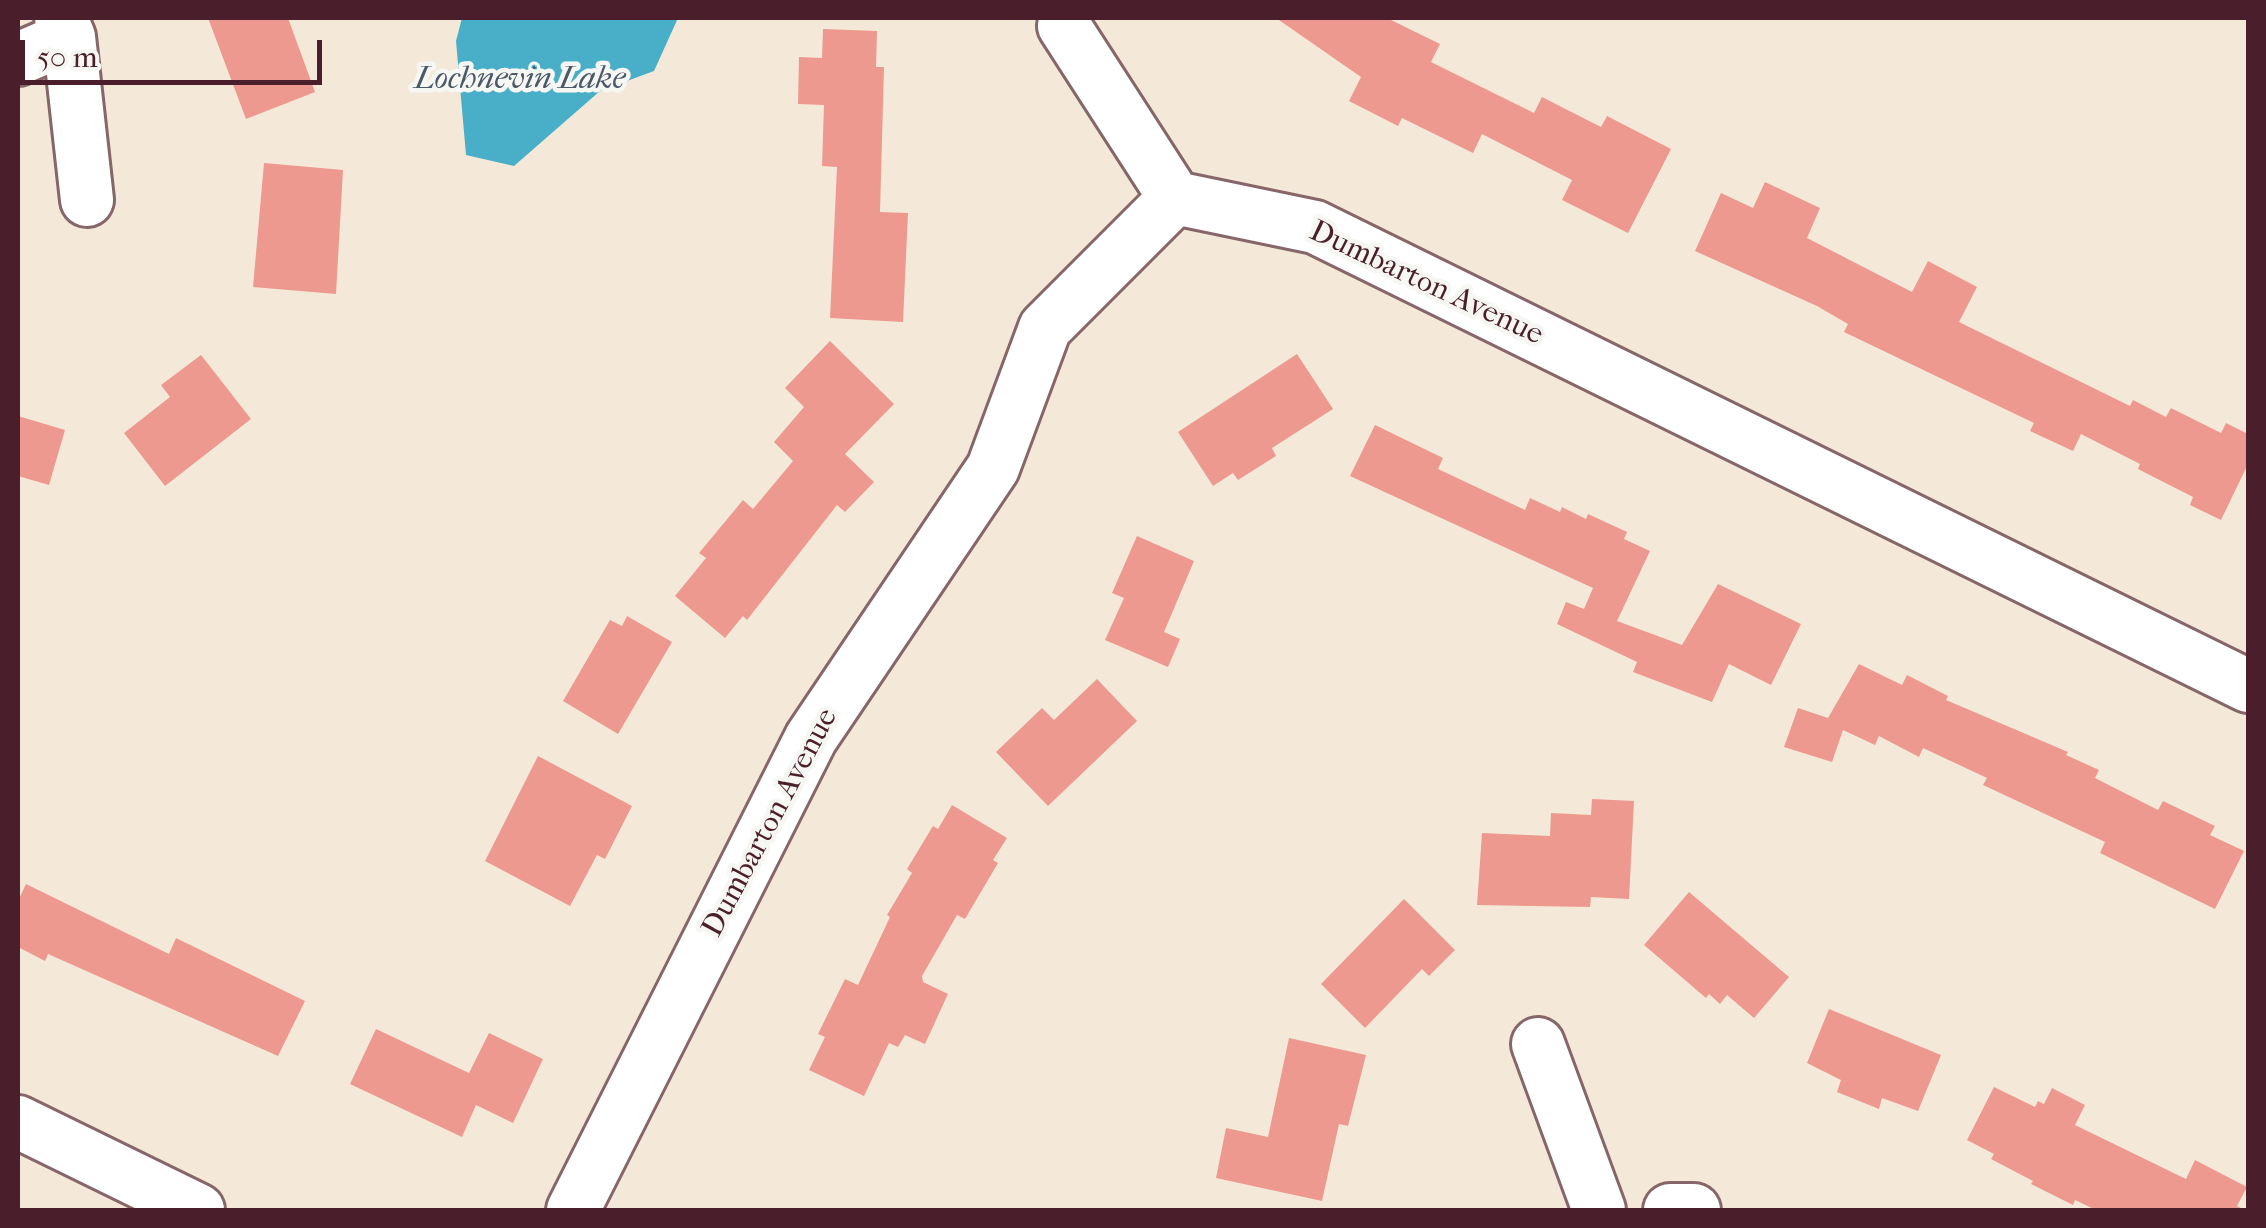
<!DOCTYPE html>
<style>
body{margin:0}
#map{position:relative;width:2266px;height:1228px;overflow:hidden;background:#f4e9d8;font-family:"IM FELL French Canon",serif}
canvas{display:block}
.frame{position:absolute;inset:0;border:20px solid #4a1f2b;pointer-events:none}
.scale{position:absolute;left:20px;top:40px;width:302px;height:45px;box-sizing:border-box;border:5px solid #4a1f2b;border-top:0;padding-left:12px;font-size:30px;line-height:35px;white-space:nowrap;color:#4a1f2b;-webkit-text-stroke:8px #f6f6f2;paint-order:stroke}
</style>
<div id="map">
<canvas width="2266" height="1228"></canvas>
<div class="frame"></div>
<div class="scale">50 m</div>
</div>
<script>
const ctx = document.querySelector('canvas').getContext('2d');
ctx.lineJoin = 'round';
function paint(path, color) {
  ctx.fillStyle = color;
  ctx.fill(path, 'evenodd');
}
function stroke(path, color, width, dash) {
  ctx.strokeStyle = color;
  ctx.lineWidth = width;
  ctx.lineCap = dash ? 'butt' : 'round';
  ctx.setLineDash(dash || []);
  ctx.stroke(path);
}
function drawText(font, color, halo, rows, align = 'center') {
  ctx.font = font + ' "IM FELL French Canon",serif';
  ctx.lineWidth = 9;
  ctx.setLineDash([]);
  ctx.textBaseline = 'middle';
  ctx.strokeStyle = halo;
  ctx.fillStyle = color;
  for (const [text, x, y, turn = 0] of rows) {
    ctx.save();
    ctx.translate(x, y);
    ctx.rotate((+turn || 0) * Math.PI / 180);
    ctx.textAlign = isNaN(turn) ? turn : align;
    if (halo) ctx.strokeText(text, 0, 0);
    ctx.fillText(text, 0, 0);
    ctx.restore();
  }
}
paint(new Path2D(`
 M 462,18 L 678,18 L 654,71 L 600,91 L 514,166 L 466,155 L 456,41 Z`), '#49afc8');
paint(new Path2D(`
 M 208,18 L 288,18 L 315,92 L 246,119 Z
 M 1276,18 L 1387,18 L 1440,44 L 1431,62 L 1534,113 L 1542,97 L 1601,127 L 1607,116 L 1671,149 L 1628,233 L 1562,200 L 1572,180 L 1482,134 L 1473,153 L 1402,118 L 1398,126 L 1349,101 L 1361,77 Z
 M 823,29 L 877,31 L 876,67 L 884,67 L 880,212 L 908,213 L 903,322 L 830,318 L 837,167 L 822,166 L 824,105 L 798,104 L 799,57 L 822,58 Z
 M 264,163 L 343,170 L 336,294 L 253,287 Z
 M 1765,182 L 1820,208 L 1807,238 L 1912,292 L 1928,261 L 1977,287 L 1959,322 L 2130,406 L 2133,400 L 2166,417 L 2171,408 L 2221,433 L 2226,423 L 2248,434 L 2248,464 L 2221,520 L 2190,505 L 2193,497 L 2138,469 L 2140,464 L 2081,434 L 2073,451 L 2030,431 L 2034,423 L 1844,332 L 1848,324 L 1817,306 L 1695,251 L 1721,193 L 1753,208 Z
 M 830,341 L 894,404 L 845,454 L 874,482 L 845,512 L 837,505 L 747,620 L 743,616 L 725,638 L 675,596 L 706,558 L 699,553 L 743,500 L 753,509 L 793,461 L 774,442 L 804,407 L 785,388 Z
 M 1297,354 L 1333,409 L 1272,448 L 1276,456 L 1238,480 L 1233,473 L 1213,486 L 1178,432 Z
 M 201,355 L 251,419 L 165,486 L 124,433 L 170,397 L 161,385 Z
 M 18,416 L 65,430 L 49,485 L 18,476 Z
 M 1375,425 L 1443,458 L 1438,469 L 1525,510 L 1530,498 L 1560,512 L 1562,507 L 1586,519 L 1588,514 L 1627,532 L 1624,539 L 1650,551 L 1617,621 L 1682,645 L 1718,584 L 1801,624 L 1771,685 L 1729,664 L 1712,702 L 1633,672 L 1637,662 L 1557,624 L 1566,602 L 1584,609 L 1593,588 L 1350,476 Z
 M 1137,536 L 1194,561 L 1164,632 L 1180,639 L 1168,667 L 1105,640 L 1124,598 L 1112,593 Z
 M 627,616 L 672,642 L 618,734 L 563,701 L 610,620 L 622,626 Z
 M 1859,664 L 1902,685 L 1907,675 L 1948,696 L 1946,700 L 2068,752 L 2066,755 L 2099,770 L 2095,778 L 2158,810 L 2163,801 L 2215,826 L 2210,835 L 2244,851 L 2215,909 L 2100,853 L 2105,842 L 1983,785 L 1987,778 L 1923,748 L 1919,757 L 1879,736 L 1875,745 L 1843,730 L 1832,762 L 1784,747 L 1798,708 L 1828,718 Z
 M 1097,679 L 1137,721 L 1048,806 L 996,752 L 1042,708 L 1054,720 Z
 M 538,756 L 632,806 L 605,859 L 597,855 L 570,906 L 485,861 Z
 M 1592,799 L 1634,801 L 1629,899 L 1591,897 L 1590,907 L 1477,905 L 1482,833 L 1550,836 L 1551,813 L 1591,815 Z
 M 952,805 L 1007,838 L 993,860 L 998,863 L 965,919 L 957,915 L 922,976 L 923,982 L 948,994 L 925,1044 L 905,1035 L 898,1047 L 889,1043 L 864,1096 L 809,1070 L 825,1037 L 818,1034 L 845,979 L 858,985 L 890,917 L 887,915 L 912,873 L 907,869 L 933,826 L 938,829 Z
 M 26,884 L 169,954 L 176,938 L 305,1001 L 278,1056 L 48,954 L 45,961 L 18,947 L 18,901 Z
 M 1689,892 L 1789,977 L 1754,1018 L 1727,995 L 1720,1004 L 1709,994 L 1706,998 L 1644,945 Z
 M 1404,899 L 1455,950 L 1429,976 L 1422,969 L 1365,1028 L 1321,984 Z
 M 1829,1009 L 1941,1055 L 1918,1111 L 1882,1098 L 1879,1109 L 1837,1092 L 1841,1080 L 1807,1063 Z
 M 376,1029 L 469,1073 L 489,1033 L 543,1059 L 513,1123 L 476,1105 L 462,1137 L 350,1084 Z
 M 1289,1038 L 1366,1055 L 1348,1126 L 1339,1124 L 1322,1201 L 1216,1178 L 1226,1128 L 1268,1137 Z
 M 1994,1087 L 2035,1107 L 2038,1101 L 2044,1104 L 2052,1088 L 2085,1105 L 2075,1125 L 2186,1179 L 2195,1160 L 2247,1187 L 2237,1206 L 2245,1210 L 2096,1210 L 2075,1200 L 2073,1205 L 2031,1184 L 2033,1181 L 1991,1159 L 1994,1154 L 1967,1140 Z`), '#ed998f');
const minor = new Path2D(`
 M 61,18 L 69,37 L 87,200
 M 1064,26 L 1175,198
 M 18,59 L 69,37
 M 1175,198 L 1315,227 L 2248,686
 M 1538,1044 L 1599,1210
 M 18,1122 L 198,1210
 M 573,1210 L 811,738 L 993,468 L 1045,328 L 1175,198
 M 1670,1210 L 1694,1210`);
stroke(minor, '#866668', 58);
stroke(minor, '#fff', 52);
drawText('30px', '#4a1f2b', '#f6f6f2', [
 ["Dumbarton Avenue",1426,284,25],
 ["Dumbarton Avenue",771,823,-62]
]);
drawText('italic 32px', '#4a596a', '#f6f6f2', [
 ["Lochnevin Lake",520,80]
]);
</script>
